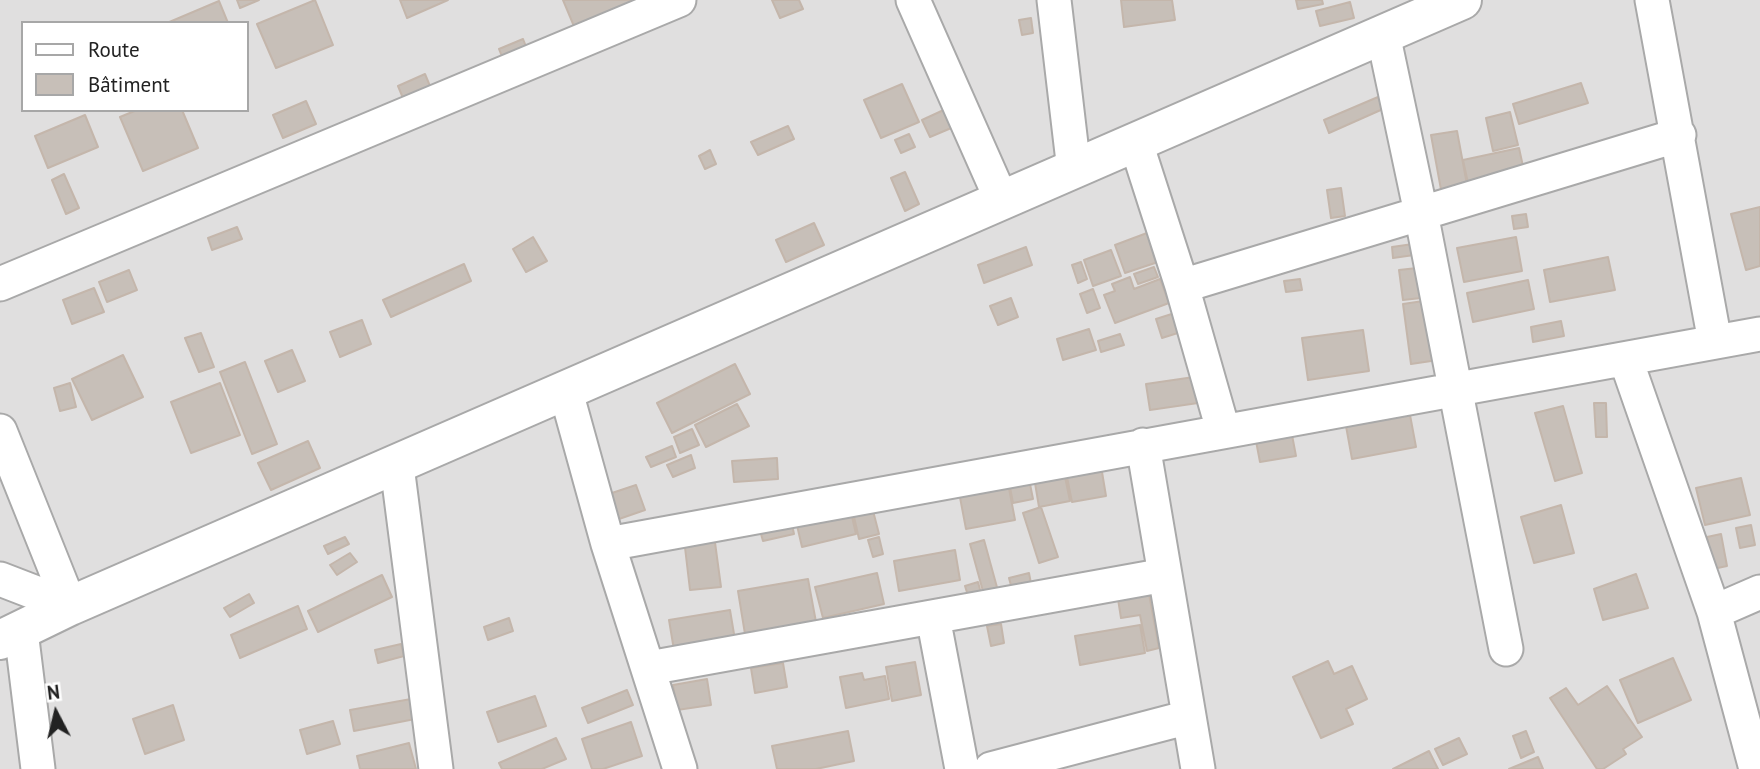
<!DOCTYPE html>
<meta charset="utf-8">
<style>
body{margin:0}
#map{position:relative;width:1760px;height:769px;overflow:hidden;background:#f2efe9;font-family:"PT Sans",sans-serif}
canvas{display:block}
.legend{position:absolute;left:21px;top:21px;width:228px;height:91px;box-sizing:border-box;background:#fff;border:2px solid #a7a7a7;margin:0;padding:9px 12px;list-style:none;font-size:21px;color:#222}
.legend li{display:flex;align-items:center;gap:14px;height:35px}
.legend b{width:35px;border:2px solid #a7a7a7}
.north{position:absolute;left:21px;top:678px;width:70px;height:70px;-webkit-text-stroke:5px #fff;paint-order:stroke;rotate:353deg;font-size:19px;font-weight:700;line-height:28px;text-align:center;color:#222}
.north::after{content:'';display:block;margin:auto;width:24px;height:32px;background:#222;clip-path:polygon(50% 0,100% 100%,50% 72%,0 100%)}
</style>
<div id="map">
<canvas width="1760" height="769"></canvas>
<ul class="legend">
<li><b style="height:9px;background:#fff"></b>Route</li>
<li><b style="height:19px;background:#c7bfb8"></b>Bâtiment</li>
</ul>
<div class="north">N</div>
</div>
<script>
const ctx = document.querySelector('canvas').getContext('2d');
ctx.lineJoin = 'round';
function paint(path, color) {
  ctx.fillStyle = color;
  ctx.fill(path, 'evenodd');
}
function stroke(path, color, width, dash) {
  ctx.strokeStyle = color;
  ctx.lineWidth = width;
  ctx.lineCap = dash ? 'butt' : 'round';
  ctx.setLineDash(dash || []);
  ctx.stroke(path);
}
paint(new Path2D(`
 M 0,0 L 1760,0 L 1760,769 L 0,769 ZM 23,23 L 247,23 L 247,110 L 23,110 Z`), '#e0dfdf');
const building = new Path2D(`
 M 237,0 L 259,0 L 240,8 Z
 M 315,0 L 333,45 L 276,68 L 257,24 Z
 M 400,0 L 448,0 L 407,18 Z
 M 563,0 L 637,0 L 576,31 Z
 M 772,0 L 799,0 L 803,9 L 780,18 Z
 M 1121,0 L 1172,0 L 1175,20 L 1124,27 Z
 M 1296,0 L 1322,0 L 1323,4 L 1298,9 Z
 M 219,1 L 228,23 L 167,23 Z
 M 1350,2 L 1354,18 L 1320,26 L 1316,11 Z
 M 1031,18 L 1033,33 L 1022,35 L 1019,20 Z
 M 523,39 L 527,49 L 503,59 L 499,49 Z
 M 425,74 L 432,91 L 405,103 L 398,86 Z
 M 1581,83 L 1588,103 L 1519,124 L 1513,104 Z
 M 902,84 L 919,122 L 881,138 L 864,100 Z
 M 1378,97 L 1383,109 L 1329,133 L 1324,120 Z
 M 306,101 L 316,124 L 283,138 L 273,115 Z
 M 948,108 L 956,126 L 930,137 L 922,120 Z
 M 137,110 L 182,110 L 198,148 L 143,171 L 120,117 Z
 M 1510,112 L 1518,145 L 1493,151 L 1486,118 Z
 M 85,115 L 98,147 L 48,168 L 35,136 Z
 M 788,126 L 794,139 L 758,155 L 751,142 Z
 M 1457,131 L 1468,190 L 1442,195 L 1431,135 Z
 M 909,134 L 915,147 L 901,153 L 895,140 Z
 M 1519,148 L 1524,171 L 1468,183 L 1463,160 Z
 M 710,150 L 716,164 L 705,169 L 699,156 Z
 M 905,172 L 919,204 L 905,211 L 891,178 Z
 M 64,174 L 79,208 L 66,214 L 52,180 Z
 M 1341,188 L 1345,216 L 1331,218 L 1327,190 Z
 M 1760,207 L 1760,266 L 1746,270 L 1731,214 Z
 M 1526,214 L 1528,227 L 1514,229 L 1512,216 Z
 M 814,223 L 824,245 L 786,262 L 776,240 Z
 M 237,227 L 242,239 L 212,250 L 208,238 Z
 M 1147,233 L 1158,262 L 1125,273 L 1115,245 Z
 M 533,237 L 547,261 L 526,272 L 513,249 Z
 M 1516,237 L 1522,271 L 1464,282 L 1457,248 Z
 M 1420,243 L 1421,254 L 1393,258 L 1392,247 Z
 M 1026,247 L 1032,265 L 984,283 L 978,265 Z
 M 1111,250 L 1121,276 L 1093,286 L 1084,260 Z
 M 1608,257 L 1615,290 L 1550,302 L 1544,270 Z
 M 1081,262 L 1087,279 L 1078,283 L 1072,265 Z
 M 464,264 L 471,281 L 391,317 L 383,300 Z
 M 1154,267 L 1158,277 L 1138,284 L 1134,274 Z
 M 1426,267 L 1430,297 L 1403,300 L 1399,270 Z
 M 129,270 L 137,290 L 107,302 L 99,282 Z
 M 1130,277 L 1134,289 L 1160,279 L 1169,303 L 1115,323 L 1104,295 L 1115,291 L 1112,284 Z
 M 1300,279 L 1302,290 L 1286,292 L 1284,281 Z
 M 1528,280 L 1534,309 L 1473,322 L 1467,293 Z
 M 94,288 L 104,312 L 72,324 L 63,300 Z
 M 1093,289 L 1100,308 L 1087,313 L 1080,294 Z
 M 1011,298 L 1018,317 L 998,325 L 990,306 Z
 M 1430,300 L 1438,360 L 1411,364 L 1403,304 Z
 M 1178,312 L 1184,331 L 1162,338 L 1156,319 Z
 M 362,320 L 371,344 L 340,357 L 330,332 Z
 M 1561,321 L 1564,336 L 1533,342 L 1531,327 Z
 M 1089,329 L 1096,350 L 1063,360 L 1057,339 Z
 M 1363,330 L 1369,371 L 1308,380 L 1302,338 Z
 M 201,333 L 214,367 L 199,372 L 185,338 Z
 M 1120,334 L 1124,345 L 1101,352 L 1098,341 Z
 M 292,350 L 305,381 L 278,392 L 265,361 Z
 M 123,355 L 143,397 L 92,420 L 72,379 Z
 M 245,362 L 277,444 L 252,454 L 220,372 Z
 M 735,364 L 750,394 L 672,433 L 657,403 Z
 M 1194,377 L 1198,403 L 1150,410 L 1146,384 Z
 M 70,383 L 76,407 L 60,411 L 54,388 Z
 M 220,383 L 240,435 L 191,453 L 171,402 Z
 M 1594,403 L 1606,403 L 1607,437 L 1596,437 Z
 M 737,404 L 749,426 L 706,447 L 695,425 Z
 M 1563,406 L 1582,473 L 1555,481 L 1535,413 Z
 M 1410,415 L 1416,447 L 1352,459 L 1346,426 Z
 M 692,429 L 699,445 L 680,453 L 674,437 Z
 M 1292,435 L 1296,456 L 1260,462 L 1256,441 Z
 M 308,441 L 320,468 L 271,490 L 258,463 Z
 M 672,446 L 676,457 L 651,467 L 646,457 Z
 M 691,455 L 695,468 L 673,477 L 667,465 Z
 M 777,458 L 778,479 L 734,482 L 732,461 Z
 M 1101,466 L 1106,496 L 1072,502 L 1066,472 Z
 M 1064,472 L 1070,501 L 1039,507 L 1034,477 Z
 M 1741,478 L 1750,515 L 1705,525 L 1696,488 Z
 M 1029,479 L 1033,499 L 1013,503 L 1009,482 Z
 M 1008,483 L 1015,520 L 966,529 L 959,492 Z
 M 636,485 L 645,510 L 619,519 L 609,494 Z
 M 871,503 L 879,534 L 859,539 L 852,508 Z
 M 1561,505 L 1574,553 L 1534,563 L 1521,517 Z
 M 1041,507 L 1058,557 L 1039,563 L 1023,513 Z
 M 850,508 L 856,534 L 802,547 L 796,521 Z
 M 791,520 L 794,534 L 763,541 L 759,527 Z
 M 1751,525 L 1755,545 L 1740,548 L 1736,528 Z
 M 1721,534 L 1727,566 L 1713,569 L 1707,537 Z
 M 714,535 L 721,587 L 690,590 L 684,539 Z
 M 345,537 L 349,544 L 328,554 L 324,546 Z
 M 879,537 L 883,554 L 873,557 L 868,540 Z
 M 984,540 L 998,591 L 984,595 L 970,544 Z
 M 955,550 L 960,580 L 899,591 L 894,561 Z
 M 350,553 L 357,562 L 337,575 L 330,565 Z
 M 877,573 L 884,604 L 823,618 L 815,587 Z
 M 1029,573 L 1032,589 L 1013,593 L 1009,578 Z
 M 1636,574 L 1648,608 L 1603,620 L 1594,589 Z
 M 382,575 L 392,597 L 318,632 L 308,611 Z
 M 808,579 L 816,622 L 745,634 L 738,591 Z
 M 978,582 L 982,597 L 970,602 L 965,586 Z
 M 249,594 L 254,603 L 230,617 L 224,608 Z
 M 1149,594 L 1159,648 L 1147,651 L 1140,615 L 1121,618 L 1118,599 Z
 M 298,606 L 307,629 L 240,658 L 231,635 Z
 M 730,610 L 735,640 L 674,650 L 669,620 Z
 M 509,618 L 513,631 L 488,640 L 484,627 Z
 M 1001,624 L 1004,643 L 991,646 L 987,626 Z
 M 1140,625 L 1145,653 L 1080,665 L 1075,636 Z
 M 401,644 L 404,656 L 378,663 L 375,650 Z
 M 1673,658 L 1691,700 L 1638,723 L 1620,680 Z
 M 1328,661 L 1334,674 L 1352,666 L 1367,699 L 1346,709 L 1353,724 L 1321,738 L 1293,677 Z
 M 915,662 L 921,695 L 892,701 L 886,667 Z
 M 783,663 L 787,687 L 755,693 L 751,668 Z
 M 862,673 L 864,680 L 885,676 L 889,699 L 846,708 L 840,677 Z
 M 707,679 L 711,705 L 677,710 L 673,685 Z
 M 1607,686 L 1642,737 L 1623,749 L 1626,754 L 1603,769 L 1597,769 L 1550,698 L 1566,688 L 1578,705 Z
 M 627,690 L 633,705 L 588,723 L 582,708 Z
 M 535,696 L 546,726 L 498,742 L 487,712 Z
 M 411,699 L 415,719 L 354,731 L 350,710 Z
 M 173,705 L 184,740 L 145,754 L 133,719 Z
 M 333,721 L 340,744 L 307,754 L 300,730 Z
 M 631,722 L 642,756 L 603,769 L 592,769 L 582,739 Z
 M 848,731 L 854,761 L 816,769 L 777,769 L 772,746 Z
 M 1526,731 L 1534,752 L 1521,758 L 1513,736 Z
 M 556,738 L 566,759 L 542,769 L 502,769 L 499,763 Z
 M 1459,738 L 1467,754 L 1443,765 L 1435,749 Z
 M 409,743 L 416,769 L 360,769 L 357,756 Z
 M 1429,751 L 1438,769 L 1393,769 Z
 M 1538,757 L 1543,769 L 1509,769 Z`);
paint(building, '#c7bfb8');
stroke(building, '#c4b6ab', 2);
const minor = new Path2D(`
 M 913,0 L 1002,201
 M 1054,0 L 1074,170
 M 1652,0 L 1715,342
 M 1383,34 L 1421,213 L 1506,649
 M 1136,143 L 1182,286 L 1223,430
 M 0,284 L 679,0
 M 1182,286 L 1679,135
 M 1626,360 L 1714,612 L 1756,769
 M 566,392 L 608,544 L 680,769
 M 0,431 L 70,606
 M 1143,445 L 1198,769
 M 397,466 L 436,769
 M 608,544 L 1760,334
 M 0,579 L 70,606
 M 1714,612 L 1760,592
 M 933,617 L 962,769
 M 21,631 L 38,769
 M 649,668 L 1165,575
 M 991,769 L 1189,717`);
const tertiary = new Path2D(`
 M 0,640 L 70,606 L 1462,0`);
stroke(minor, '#a9a9a9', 37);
stroke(tertiary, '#a9a9a9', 42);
stroke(minor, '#fff', 33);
stroke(tertiary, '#fff', 38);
</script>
